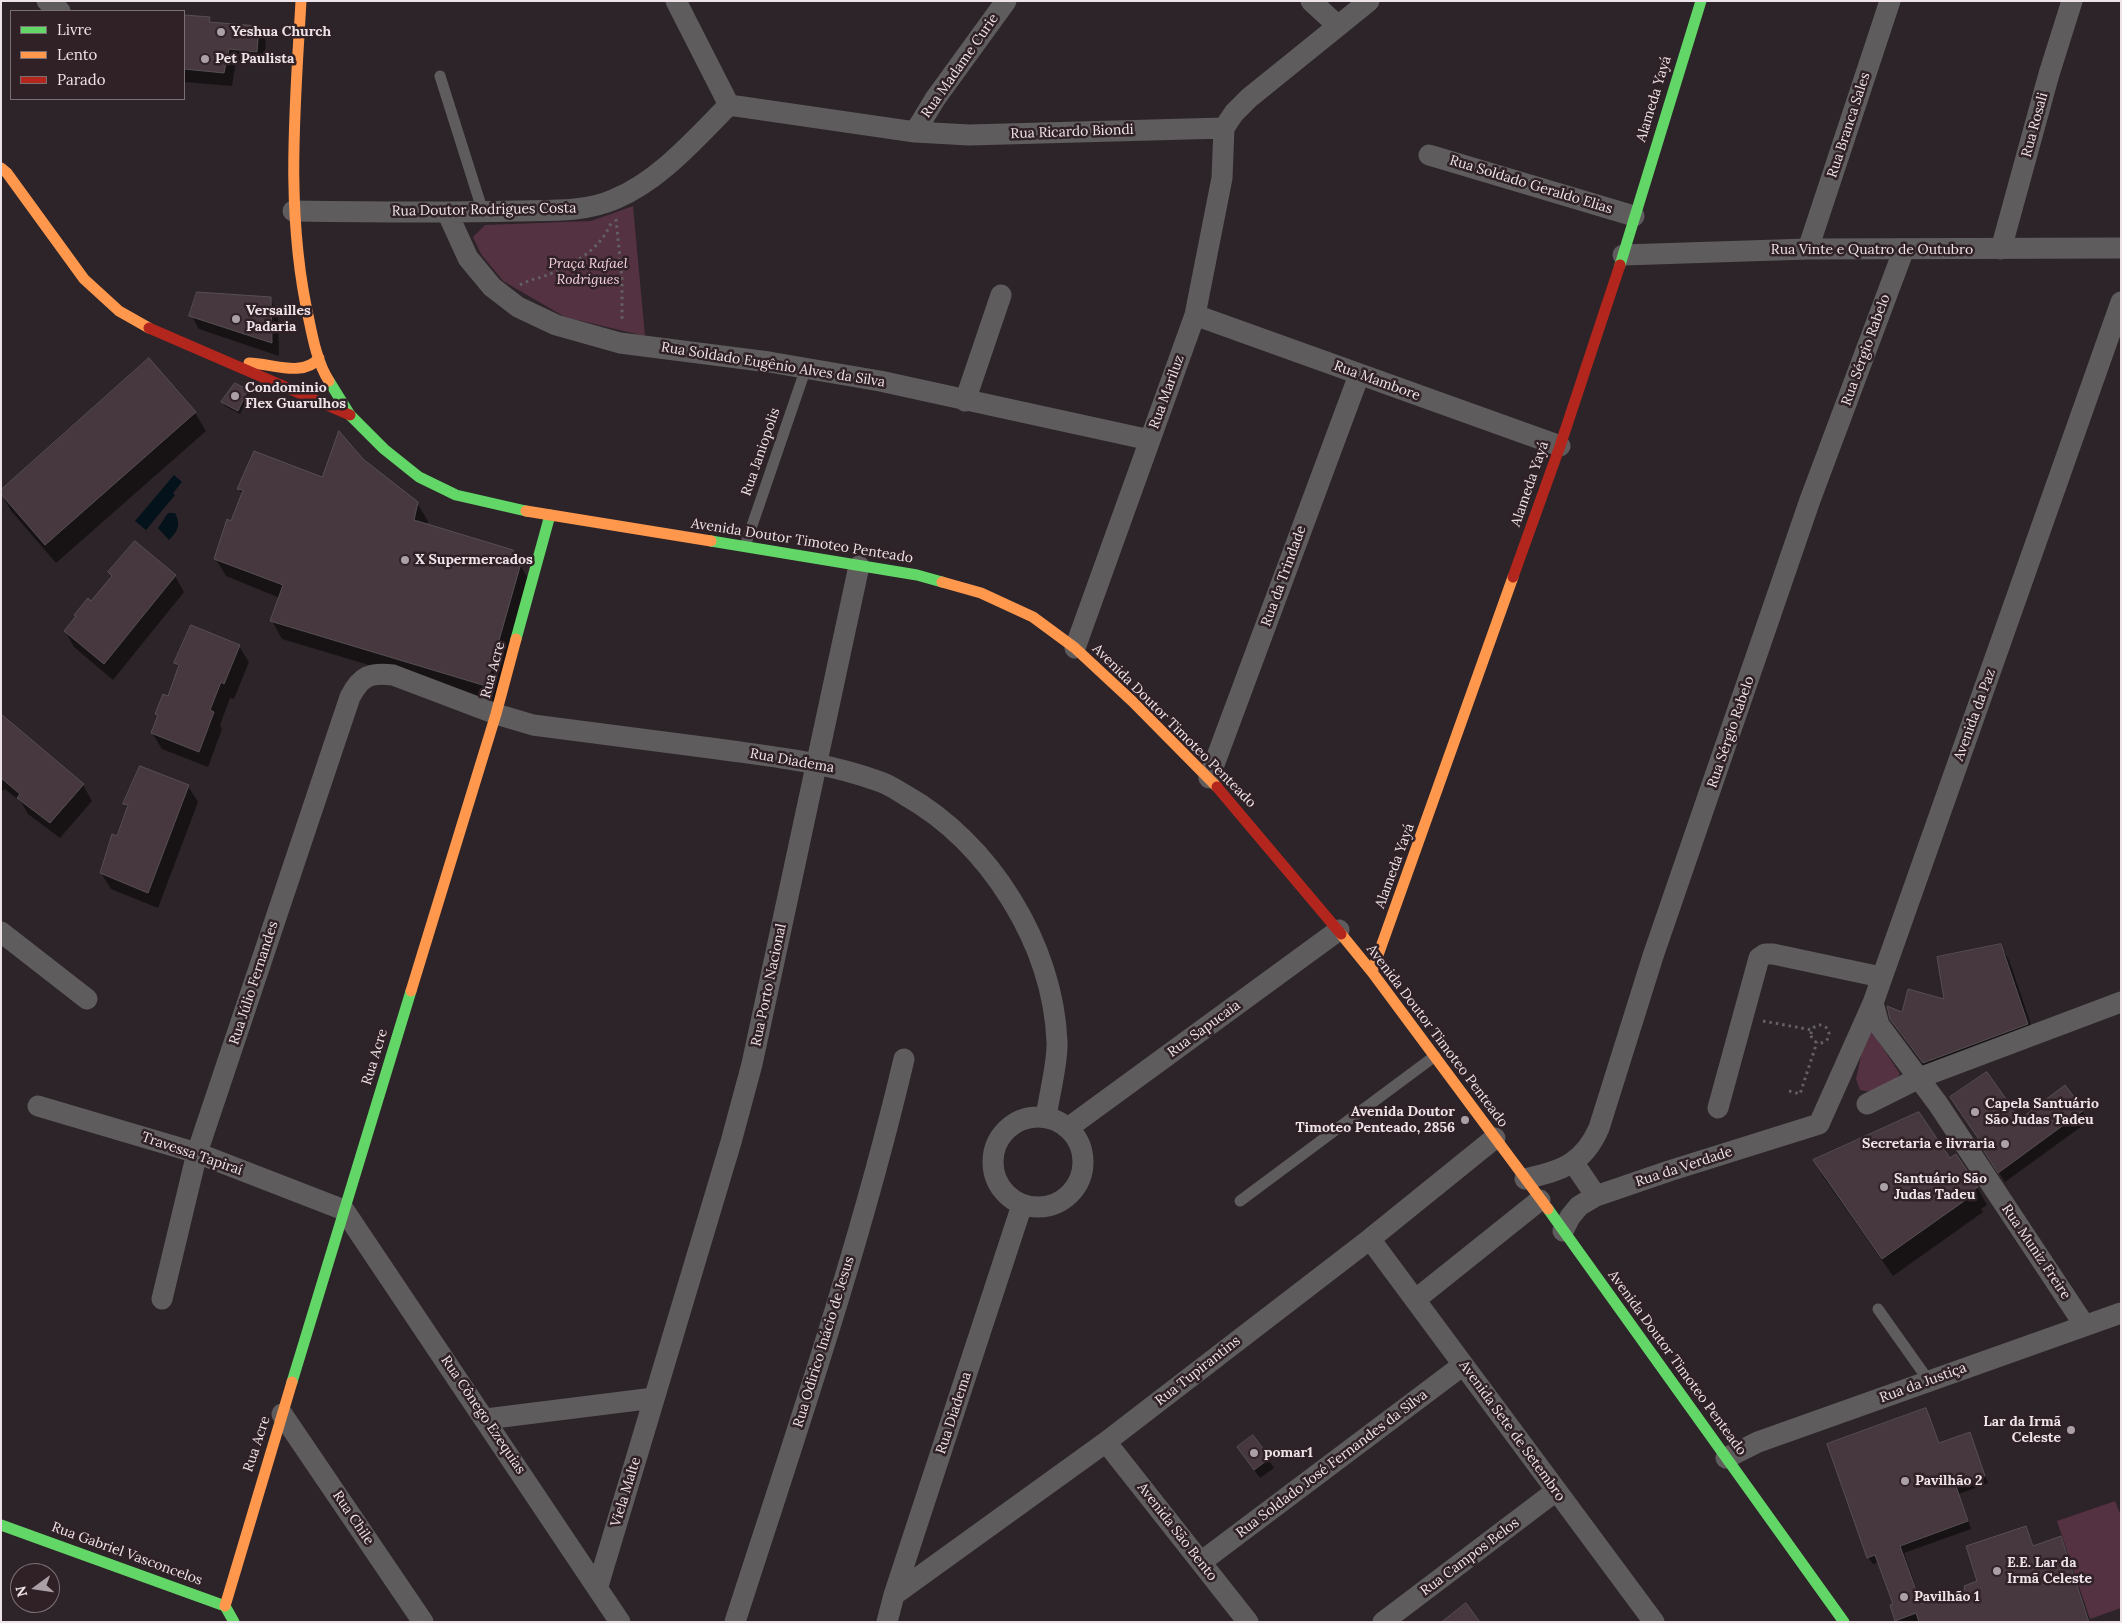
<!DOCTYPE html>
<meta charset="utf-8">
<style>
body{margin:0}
#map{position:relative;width:2122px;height:1623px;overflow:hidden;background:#2c2428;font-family:Lora,serif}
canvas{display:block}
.frame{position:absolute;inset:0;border:2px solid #eee3e8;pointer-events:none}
.legend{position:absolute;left:10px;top:10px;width:175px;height:90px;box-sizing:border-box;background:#302127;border:1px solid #7c6f74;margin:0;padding:6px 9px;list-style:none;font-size:15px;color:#eee3e8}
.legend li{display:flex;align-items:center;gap:10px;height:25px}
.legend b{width:25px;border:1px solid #7c6f74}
.north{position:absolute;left:10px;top:1563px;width:50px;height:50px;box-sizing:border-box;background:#302127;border:1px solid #7c6f74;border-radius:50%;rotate:256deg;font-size:14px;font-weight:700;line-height:20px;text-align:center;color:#eee3e8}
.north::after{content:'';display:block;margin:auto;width:18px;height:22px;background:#aaa0a5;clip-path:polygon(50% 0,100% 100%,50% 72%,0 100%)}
</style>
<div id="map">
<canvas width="2122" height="1623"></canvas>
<div class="frame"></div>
<ul class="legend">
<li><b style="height:6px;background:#63d668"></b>Livre</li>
<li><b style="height:6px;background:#ff974d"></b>Lento</li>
<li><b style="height:6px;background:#b3261e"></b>Parado</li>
</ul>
<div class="north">N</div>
</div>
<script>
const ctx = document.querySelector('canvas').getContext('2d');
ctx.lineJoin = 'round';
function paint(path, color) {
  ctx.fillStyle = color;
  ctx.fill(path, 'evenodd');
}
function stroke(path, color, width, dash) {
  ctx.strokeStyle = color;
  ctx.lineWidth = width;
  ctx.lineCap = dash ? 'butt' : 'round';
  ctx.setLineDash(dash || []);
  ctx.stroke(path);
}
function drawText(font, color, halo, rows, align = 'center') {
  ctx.font = font + ' Lora,serif';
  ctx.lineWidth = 5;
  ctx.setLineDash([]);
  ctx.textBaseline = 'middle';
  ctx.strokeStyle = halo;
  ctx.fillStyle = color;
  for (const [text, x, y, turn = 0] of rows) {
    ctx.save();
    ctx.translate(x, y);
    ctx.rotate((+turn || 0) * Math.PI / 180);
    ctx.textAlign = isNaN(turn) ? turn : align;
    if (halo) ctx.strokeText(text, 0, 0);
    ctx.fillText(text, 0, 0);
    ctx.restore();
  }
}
paint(new Path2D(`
 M 633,206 L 645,336 L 565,317 L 503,281 L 481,254 L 473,237 L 485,225 L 591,221 Z
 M 1866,1032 L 1873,1033 L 1900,1074 C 1887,1088 1880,1094 1860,1090 L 1856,1079 Z
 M 2115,1501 L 2121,1516 L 2121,1608 L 2090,1619 L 2057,1521 Z`), '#543241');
paint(new Path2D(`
 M 174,475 L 182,482 L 173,493 L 175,495 L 146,530 L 135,521 Z
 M 168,513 L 175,513 C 181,525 178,531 169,540 L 158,528 Z`), '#04121b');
paint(new Path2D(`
 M 184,21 L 258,27 L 266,41 L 264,65 L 236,62 L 232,86 L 184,82 Z
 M 270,299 L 278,312 L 279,356 L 199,329 L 191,315 Z
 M 247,391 L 250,394 L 240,414 L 225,406 L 222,402 Z
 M 195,413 L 206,431 L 56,563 L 11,511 L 1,493 Z
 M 362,460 L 417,503 L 428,521 L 427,525 L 512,551 L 530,582 L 496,703 L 282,639 L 272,621 L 280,598 L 226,576 L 215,558 L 242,495 L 239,488 L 323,479 Z
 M 109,572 L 175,576 L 184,592 L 113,680 L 74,647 L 65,631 L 76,617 L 75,615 L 92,603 L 112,577 Z
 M 239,646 L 249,662 L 234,699 L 230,698 L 220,725 L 222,729 L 208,767 L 162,749 L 152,733 L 158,717 L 157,714 L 169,697 L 179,669 L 176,663 Z
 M 1,714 L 83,785 L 92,801 L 60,838 L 28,814 L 21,802 L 5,789 L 1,792 Z
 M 188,786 L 198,802 L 158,908 L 111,889 L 101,873 L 128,810 L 125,803 Z
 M 2000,945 L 2009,960 L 2036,1039 L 1933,1078 L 1901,1035 L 1892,1019 L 1903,1014 L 1946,1001 Z
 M 2065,1087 L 2089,1121 L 2005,1182 L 1984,1150 L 1979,1139 L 2020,1121 Z
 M 1949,1160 L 1977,1187 L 1987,1205 L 1981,1209 L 1983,1212 L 1893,1276 L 1824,1178 L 1814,1161 Z
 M 1926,1410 L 1940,1444 L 1969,1434 L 1988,1483 L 1959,1494 L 1971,1529 L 1904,1553 L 1922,1605 L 1966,1590 L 1979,1582 L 2026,1527 L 2034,1547 L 2060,1538 L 2064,1545 L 2090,1622 L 1897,1622 L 1894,1605 L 1879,1562 L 1873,1564 L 1868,1557 Z
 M 1253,1437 L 1274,1468 L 1260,1478 L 1244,1456 Z`), '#0007');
const building = new Path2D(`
 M 184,15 L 210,17 L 209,22 L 259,26 L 257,52 L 229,49 L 224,73 L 184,69 Z
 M 197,292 L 271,297 L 272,343 L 189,316 Z
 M 149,358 L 196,412 L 45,545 L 1,494 L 1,490 Z
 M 235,383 L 248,390 L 238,411 L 221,402 Z
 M 339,431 L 363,459 L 418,502 L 414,520 L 513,550 L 521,563 L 486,686 L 270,621 L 283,585 L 214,559 L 227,519 L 231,521 L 243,490 L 237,489 L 254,451 L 322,477 Z
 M 135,541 L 176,575 L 104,664 L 64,631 L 76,616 L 74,615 L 88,598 L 91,601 L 112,576 L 108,572 Z
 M 191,625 L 240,645 L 224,684 L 221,682 L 210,710 L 214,712 L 199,752 L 151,733 L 158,715 L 155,714 L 163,694 L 168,696 L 179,665 L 174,663 Z
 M 1,714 L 84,784 L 50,823 L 17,798 L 20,794 L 1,778 Z
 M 140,766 L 189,785 L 148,893 L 100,873 L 112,834 L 117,836 L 128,805 L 123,804 Z
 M 2001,944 L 2028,1024 L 1923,1063 L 1890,1019 L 1887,1006 L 1902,1012 L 1908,989 L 1944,999 L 1937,957 Z
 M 1987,1072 L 2020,1119 L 2065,1085 L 2084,1110 L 1998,1173 L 1977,1140 L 1978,1138 L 1950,1097 Z
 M 1919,1112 L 1950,1158 L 1956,1154 L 1978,1187 L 1972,1191 L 1974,1194 L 1882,1259 L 1813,1160 Z
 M 1926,1408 L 1939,1443 L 1970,1432 L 1985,1476 L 1956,1486 L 1968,1521 L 1900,1546 L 1921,1604 L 1965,1589 L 1964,1586 L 1977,1581 L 1966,1546 L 2026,1526 L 2033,1546 L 2061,1536 L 2089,1622 L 1919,1622 L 1916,1613 L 1895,1621 L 1890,1605 L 1893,1604 L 1875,1555 L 1867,1558 L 1827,1444 Z
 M 1253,1435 L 1270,1458 L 1254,1470 L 1237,1447 Z
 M 1466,1603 L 1480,1622 L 1442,1622 Z`);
paint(building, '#47383f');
stroke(building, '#564f52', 1);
stroke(new Path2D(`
 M 616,219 L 622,279 L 622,322
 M 520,285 C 527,281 534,279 542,277 C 569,267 600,251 611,223
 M 1763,1021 L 1812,1030
 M1811 1034a9 9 0 1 1 18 0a9 9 0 1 1-18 0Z
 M 1789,1091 L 1800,1094 L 1817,1042`), '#646062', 3, [2.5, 4]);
stroke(new Path2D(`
 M 440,76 L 483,212
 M 745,546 L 806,368
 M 1240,1201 L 1435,1056
 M 1878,1309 L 1929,1381`), '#5f5c5e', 11);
stroke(new Path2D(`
 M 47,1 L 60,11
 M 676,1 L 729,105
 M 1311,1 L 1337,25
 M 729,105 L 915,132 L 969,135 L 1224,128 L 1234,113 L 1249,98 L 1369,1
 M 915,132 L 935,99 L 1006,1
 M 1429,155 L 1634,216
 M 293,211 C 366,212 440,213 514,211 C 547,210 584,213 615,199 C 660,180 695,139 729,105
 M 447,212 L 468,258 L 492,287 L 518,307 L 556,325 L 620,343 L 769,362 L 880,381 L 1150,440
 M 1808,249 L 1890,1
 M 2001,249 L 2049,74 L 2072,1
 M 1623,255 L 1808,249 L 2121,248
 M 1195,315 L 1560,446
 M 965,401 L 1001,295
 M 1075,648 L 1195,315 L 1222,178 L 1224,128
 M 1209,778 L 1359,375
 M 1,932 L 87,999
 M 1873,1003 L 1879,1025 L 1938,1104 L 2085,1326
 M 1867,1104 L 1919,1078 L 2121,1002
 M 38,1106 L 197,1153 L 344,1210 L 620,1622
 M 1718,1108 L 1759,958 L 1765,954 L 1773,954 L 1881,977
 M993 1162a45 45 0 1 1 90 0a45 45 0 1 1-90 0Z
 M 1068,1128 L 1339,930
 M 1573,1162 L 1596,1196
 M 1525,1179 C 1561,1170 1583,1165 1599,1128 L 1653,956 L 1810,500 L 1904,249
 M 1563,1231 L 1570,1217 L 1579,1206 L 1596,1196 L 1669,1171 L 1819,1124 L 1873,1003 L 2121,302
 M 1370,1239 L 1654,1622
 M 162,1299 L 197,1153 L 350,697 C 361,676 370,672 393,675 L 496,714 L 533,725 C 595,733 656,741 718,749 C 773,757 826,762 878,781 C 888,784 897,790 905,795 C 990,843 1053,944 1057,1042 C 1058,1062 1049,1096 1046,1117
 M 1415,1300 L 1540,1200
 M 282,1414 L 423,1622
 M 486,1419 L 654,1398
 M 1106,1442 L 1248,1622
 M 1726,1458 L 1758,1442 L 2121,1313
 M 1201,1562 L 1463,1365
 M 598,1586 L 731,1142 L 752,1064 L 859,566
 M 894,1595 L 1106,1442 L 1370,1239 L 1495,1138
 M 735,1622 C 795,1436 859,1250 904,1059
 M 887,1622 L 894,1595 L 1022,1205
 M 1383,1622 L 1556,1491`), '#5f5c5e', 21);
stroke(new Path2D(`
 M 1620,265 L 1701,1
 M 329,381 L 350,415 L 384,449 L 419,477 L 456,495 L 526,511
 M 711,541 L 917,575 L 942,582
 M 516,639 L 550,515
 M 1548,1209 L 1844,1622
 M 292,1382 L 411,991
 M 1,1525 L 225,1606 L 234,1622`), '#63d668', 11);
stroke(new Path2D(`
 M 301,1 C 295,108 285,214 309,320 C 313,340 318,364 329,381
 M 1,168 L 7,173 L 84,279 L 119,311 L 149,328
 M 249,363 C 271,363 303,378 319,358
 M 526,511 L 711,541
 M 942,582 L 981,593 L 1033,617 L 1075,648 L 1132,701 L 1217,787
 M 1341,934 L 1372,972 L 1548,1209
 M 1372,972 L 1513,577
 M 411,991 L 496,714 L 516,639
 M 225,1606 L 292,1382`), '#ff974d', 11);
stroke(new Path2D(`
 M 149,328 L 350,415
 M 1513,577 L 1560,446 L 1620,265
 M 1217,787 L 1341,934`), '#b3261e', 11);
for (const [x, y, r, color] of [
 [221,32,5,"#aaa0a5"],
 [205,59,5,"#aaa0a5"],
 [236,319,5,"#aaa0a5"],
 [235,396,5,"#aaa0a5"],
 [405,560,5,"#aaa0a5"],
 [1975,1112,5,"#aaa0a5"],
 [1465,1120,5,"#aaa0a5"],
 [2005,1144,5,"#aaa0a5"],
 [1884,1187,5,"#aaa0a5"],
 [2071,1430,5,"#aaa0a5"],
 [1254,1453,5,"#aaa0a5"],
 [1905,1481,5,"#aaa0a5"],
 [1997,1571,5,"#aaa0a5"],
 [1904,1597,5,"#aaa0a5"]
]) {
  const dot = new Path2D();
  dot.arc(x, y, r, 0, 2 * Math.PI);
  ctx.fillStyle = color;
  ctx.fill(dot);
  stroke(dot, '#302127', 2);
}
drawText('bold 14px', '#eee3e8', '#302127', [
 ["Yeshua Church",231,32],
 ["Pet Paulista",215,59],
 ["Versailles",246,311],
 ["Padaria",246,327],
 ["Condominio",245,388],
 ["Flex Guarulhos",245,404],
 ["X Supermercados",415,560],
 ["Capela Santuário",1985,1104],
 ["São Judas Tadeu",1985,1120],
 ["Avenida Doutor",1455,1112,"right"],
 ["Timoteo Penteado, 2856",1455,1128,"right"],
 ["Secretaria e livraria",1995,1144,"right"],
 ["Santuário São",1894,1179],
 ["Judas Tadeu",1894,1195],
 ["Lar da Irmã",2061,1422,"right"],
 ["Celeste",2061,1438,"right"],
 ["pomar1",1264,1453],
 ["Pavilhão 2",1915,1481],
 ["E.E. Lar da",2007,1563],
 ["Irmã Celeste",2007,1579],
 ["Pavilhão 1",1914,1597]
], 'left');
drawText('14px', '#eee3e8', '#302127', [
 ["Rua Madame Curie",960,66,-55],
 ["Alameda Yayá",1654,99,-73],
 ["Rua Branca Sales",1849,125,-72],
 ["Rua Rosali",2035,125,-75],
 ["Rua Ricardo Biondi",1072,132,-2],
 ["Rua Soldado Geraldo Elias",1531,185,17],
 ["Rua Doutor Rodrigues Costa",484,210,-1],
 ["Rua Vinte e Quatro de Outubro",1872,250],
 ["Rua Sérgio Rabelo",1866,350,-70],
 ["Rua Soldado Eugênio Alves da Silva",773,365,9],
 ["Rua Mambore",1377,381,20],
 ["Rua Mariluz",1167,392,-70],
 ["Rua Janiopolis",761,452,-71],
 ["Alameda Yayá",1530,484,-71],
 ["Avenida Doutor Timoteo Penteado",802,541,9],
 ["Rua da Trindade",1284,576,-70],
 ["Rua Acre",493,670,-75],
 ["Avenida da Paz",1975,715,-70],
 ["Avenida Doutor Timoteo Penteado",1174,726,45],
 ["Rua Sérgio Rabelo",1731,732,-71],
 ["Rua Diadema",792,761,10],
 ["Alameda Yayá",1395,866,-70],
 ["Rua Júlio Fernandes",254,983,-72],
 ["Rua Porto Nacional",769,985,-78],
 ["Rua Sapucaia",1204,1029,-36],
 ["Avenida Doutor Timoteo Penteado",1437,1036,53],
 ["Rua Acre",375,1057,-73],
 ["Travessa Tapiraí",192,1154,19],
 ["Rua da Verdade",1684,1167,-18],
 ["Rua Muniz Freire",2036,1252,56],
 ["Rua Odirico Inácio de Jesus",824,1342,-73],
 ["Avenida Doutor Timoteo Penteado",1677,1363,54],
 ["Rua Tupirantins",1198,1371,-38],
 ["Rua da Justiça",1923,1383,-20],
 ["Rua Diadema",954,1413,-72],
 ["Rua Cônego Ezequias",483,1415,56],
 ["Avenida Sete de Setembro",1512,1431,54],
 ["Rua Acre",257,1444,-72],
 ["Rua Soldado José Fernandes da Silva",1332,1464,-37],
 ["Viela Malte",626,1492,-73],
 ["Rua Chile",353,1518,56],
 ["Avenida São Bento",1177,1532,52],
 ["Rua Gabriel Vasconcelos",127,1554,20],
 ["Rua Campos Belos",1470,1557,-37]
]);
drawText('italic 14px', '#f5d0df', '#302127', [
 ["Praça Rafael",588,264],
 ["Rodrigues",588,280]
]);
</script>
